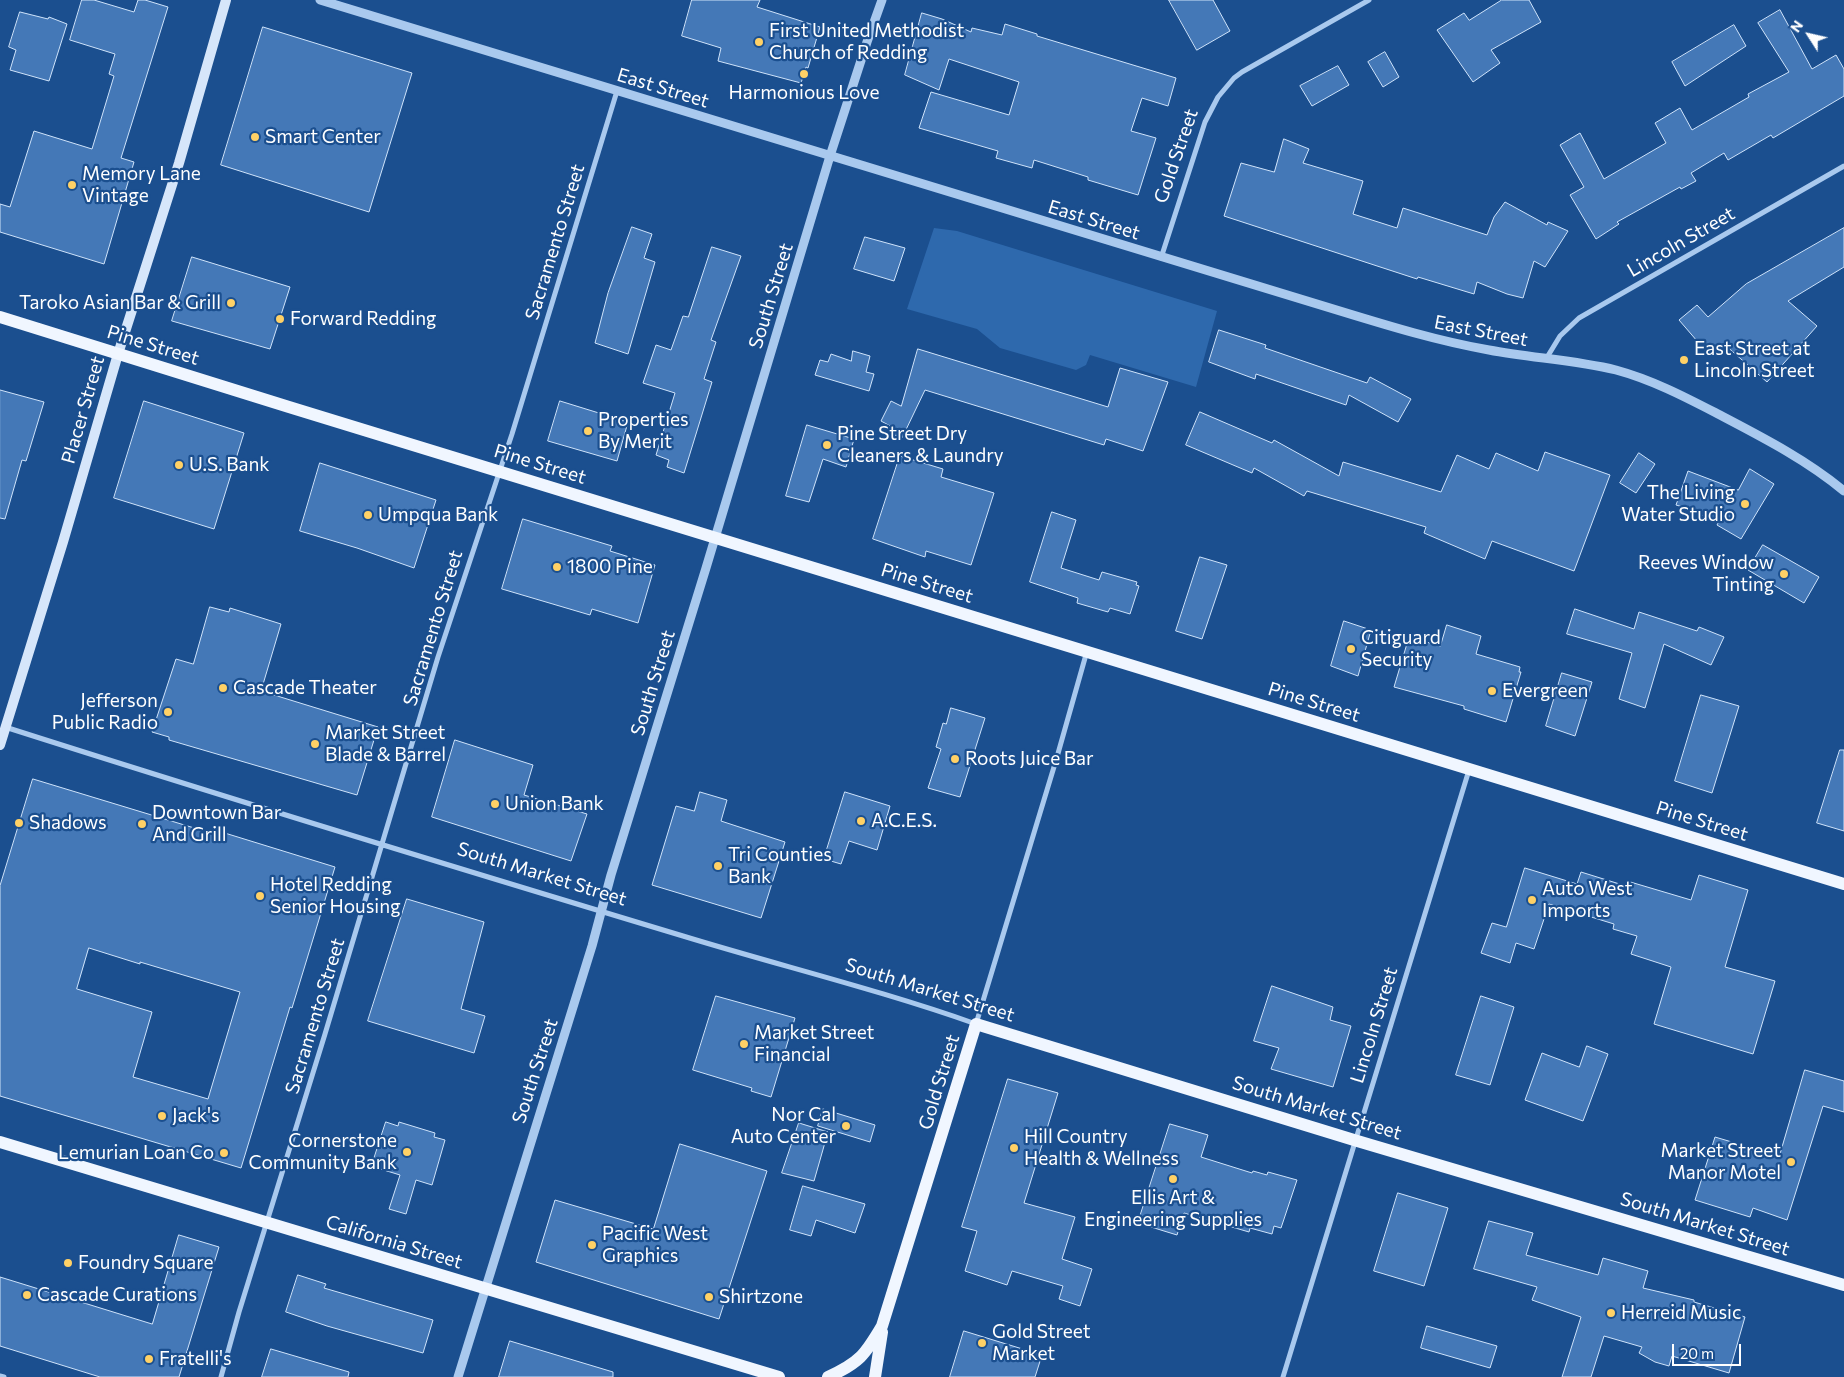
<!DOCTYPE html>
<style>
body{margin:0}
#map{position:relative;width:1844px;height:1377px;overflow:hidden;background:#1b4f8f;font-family:Commissioner,sans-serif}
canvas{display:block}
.north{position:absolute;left:1784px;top:10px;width:50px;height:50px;-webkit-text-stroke:4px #1b4f8f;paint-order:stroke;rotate:305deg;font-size:14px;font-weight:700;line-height:20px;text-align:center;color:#fff}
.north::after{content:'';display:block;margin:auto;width:18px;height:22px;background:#fff;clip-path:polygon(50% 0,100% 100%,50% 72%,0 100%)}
.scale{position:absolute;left:1672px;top:1344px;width:69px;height:22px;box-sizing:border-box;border:2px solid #fff;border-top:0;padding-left:6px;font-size:15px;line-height:18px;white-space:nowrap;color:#fff;-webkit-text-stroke:4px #1b4f8f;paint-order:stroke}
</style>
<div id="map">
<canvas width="1844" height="1377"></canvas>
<div class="north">N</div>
<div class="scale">20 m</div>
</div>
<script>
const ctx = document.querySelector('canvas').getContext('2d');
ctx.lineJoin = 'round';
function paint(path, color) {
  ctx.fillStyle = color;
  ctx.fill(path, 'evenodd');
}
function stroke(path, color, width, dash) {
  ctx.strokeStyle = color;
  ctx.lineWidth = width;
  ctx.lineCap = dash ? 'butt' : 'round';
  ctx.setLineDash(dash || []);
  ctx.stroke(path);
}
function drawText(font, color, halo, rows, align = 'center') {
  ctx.font = font + ' Commissioner,sans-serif';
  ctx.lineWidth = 4.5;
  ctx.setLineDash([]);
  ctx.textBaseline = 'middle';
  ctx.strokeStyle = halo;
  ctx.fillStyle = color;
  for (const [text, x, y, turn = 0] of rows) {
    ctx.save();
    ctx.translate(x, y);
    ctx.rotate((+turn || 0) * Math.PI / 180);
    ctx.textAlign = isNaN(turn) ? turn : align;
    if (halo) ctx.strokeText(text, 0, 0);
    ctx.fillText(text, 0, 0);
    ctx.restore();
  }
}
paint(new Path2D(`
 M 934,228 L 957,231 L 1217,311 L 1196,387 L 1090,355 L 1086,365 L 1076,370 L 1000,348 L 977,329 L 907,309 Z`), '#2e69ad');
const building = new Path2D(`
 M 82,0 L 94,0 L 134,12 L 138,0 L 145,0 L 168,7 L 121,158 L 134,162 L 104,264 L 0,232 L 0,204 L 10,207 L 34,131 L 92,149 L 114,76 L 109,74 L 115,54 L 70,40 Z
 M 692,0 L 760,0 L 757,7 L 820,27 L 808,68 L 806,67 L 801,83 L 718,61 L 721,48 L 682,36 Z
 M 1169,0 L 1213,0 L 1230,31 L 1197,50 Z
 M 1502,0 L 1529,0 L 1541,22 L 1491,50 L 1500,63 L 1473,82 L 1437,30 L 1464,13 L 1469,20 Z
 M 1780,10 L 1812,69 L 1836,55 L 1844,69 L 1844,96 L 1773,138 L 1771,135 L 1728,160 L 1724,153 L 1691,173 L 1696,181 L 1681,189 L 1680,187 L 1617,222 L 1619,224 L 1596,239 L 1570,195 L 1584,187 L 1560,145 L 1580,133 L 1604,179 L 1666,143 L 1655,123 L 1680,108 L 1692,130 L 1749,97 L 1748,94 L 1789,72 L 1758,23 Z
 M 20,12 L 48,19 L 49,17 L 67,24 L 49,81 L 10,70 L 16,50 L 9,47 Z
 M 922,13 L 942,19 L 971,32 L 972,28 L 1002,35 L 1005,24 L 1037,34 L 1037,36 L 1176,78 L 1168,106 L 1142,98 L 1131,131 L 1156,138 L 1138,195 L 1088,180 L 1088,177 L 1034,160 L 1032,168 L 996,158 L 998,151 L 919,128 L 931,92 L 1009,115 L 1019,82 L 949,59 L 939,90 L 905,75 Z
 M 1734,25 L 1746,46 L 1685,86 L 1672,62 Z
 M 263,27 L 412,73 L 369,212 L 221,165 Z
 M 1385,52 L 1399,77 L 1383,87 L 1368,62 Z
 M 1338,66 L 1349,85 L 1312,106 L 1300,86 Z
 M 1284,139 L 1309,149 L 1303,163 L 1363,181 L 1353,214 L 1397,228 L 1403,208 L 1487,235 L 1494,217 L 1505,202 L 1547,225 L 1548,222 L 1568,231 L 1545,267 L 1534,261 L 1523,298 L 1507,294 L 1477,282 L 1474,294 L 1418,277 L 1417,279 L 1224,216 L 1241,163 L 1274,172 Z
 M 632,227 L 652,234 L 644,258 L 655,262 L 628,354 L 595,343 L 608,293 Z
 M 1844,228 L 1844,267 L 1788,301 L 1817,326 L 1767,382 L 1724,344 L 1710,356 L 1679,320 L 1697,305 L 1708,317 L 1746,284 Z
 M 865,237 L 905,248 L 894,281 L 854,269 Z
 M 712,247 L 741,256 L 711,340 L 716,342 L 704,379 L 712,382 L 684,473 L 667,467 L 669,460 L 656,455 L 675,393 L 643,383 L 656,345 L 671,350 L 683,316 L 688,317 Z
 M 192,257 L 290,287 L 270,349 L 172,321 Z
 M 1219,330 L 1266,345 L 1265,348 L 1367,383 L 1370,377 L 1411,399 L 1398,422 L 1349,395 L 1346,405 L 1256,374 L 1255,379 L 1209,362 Z
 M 918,349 L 1108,407 L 1120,368 L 1168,382 L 1143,451 L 1106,439 L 1104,445 L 925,390 L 902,438 L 892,434 L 894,428 L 881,421 L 891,401 L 901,406 Z
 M 853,351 L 870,356 L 866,372 L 874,374 L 869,391 L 815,375 L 820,360 L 828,362 L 831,354 L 851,361 Z
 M 0,390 L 44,402 L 26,461 L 22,460 L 5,519 L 0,518 Z
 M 144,401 L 244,433 L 214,529 L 114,498 Z
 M 560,401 L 628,422 L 617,461 L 548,441 Z
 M 1200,412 L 1272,443 L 1274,440 L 1339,476 L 1343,462 L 1441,492 L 1457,455 L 1489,469 L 1496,453 L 1538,471 L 1545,452 L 1610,475 L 1574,571 L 1492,541 L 1485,559 L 1424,533 L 1426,527 L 1307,491 L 1304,496 L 1254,468 L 1252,473 L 1186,445 Z
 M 807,425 L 854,439 L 846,467 L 823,459 L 809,502 L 786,496 Z
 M 1639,453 L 1655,464 L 1636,493 L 1620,483 Z
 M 900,456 L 943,469 L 941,477 L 994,493 L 971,565 L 926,551 L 925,557 L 873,539 Z
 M 320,463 L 436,500 L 414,568 L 357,548 L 300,531 Z
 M 1750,469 L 1774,484 L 1741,539 L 1717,525 L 1719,521 L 1689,511 L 1690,509 L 1676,505 L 1688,471 L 1738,490 Z
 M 1052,512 L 1076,520 L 1061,568 L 1099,580 L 1102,572 L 1137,582 L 1136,585 L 1139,586 L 1130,614 L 1110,608 L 1108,612 L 1077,603 L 1078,598 L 1030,582 Z
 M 523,519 L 612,546 L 610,551 L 655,565 L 638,623 L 592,609 L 590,615 L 502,589 Z
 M 1763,545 L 1819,577 L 1804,603 L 1748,570 Z
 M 1200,557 L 1227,565 L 1202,639 L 1176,631 Z
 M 210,607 L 229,612 L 230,608 L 281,624 L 261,691 L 378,727 L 357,795 L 169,740 L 169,737 L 152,732 L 176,659 L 193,664 Z
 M 1575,609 L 1634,629 L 1639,612 L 1697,631 L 1699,627 L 1724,637 L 1711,665 L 1664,644 L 1645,708 L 1619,699 L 1632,653 L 1567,634 Z
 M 1344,621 L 1371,630 L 1358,676 L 1331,666 Z
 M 1447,625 L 1481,636 L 1476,654 L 1520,667 L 1519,672 L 1521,672 L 1506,722 L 1464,709 L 1464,706 L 1394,687 L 1409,637 L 1440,646 Z
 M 1562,673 L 1592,682 L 1575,736 L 1546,726 Z
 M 1701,695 L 1739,706 L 1712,793 L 1675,781 Z
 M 951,708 L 985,718 L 960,797 L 928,788 L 941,749 L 936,747 L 943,723 L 946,724 Z
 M 455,740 L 533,765 L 524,795 L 587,814 L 571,861 L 432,817 Z
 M 1840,750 L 1844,750 L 1844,831 L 1817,823 Z
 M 33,779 L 214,834 L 215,830 L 335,867 L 292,1008 L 290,1007 L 241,1168 L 0,1096 L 0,886 ZM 89,948 L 140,964 L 140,962 L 240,992 L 208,1099 L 133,1077 L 152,1012 L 77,989 Z
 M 700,792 L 727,800 L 721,821 L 785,842 L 761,918 L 652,885 L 676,806 L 694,811 Z
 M 845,792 L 890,806 L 877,850 L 849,841 L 841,864 L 824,859 Z
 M 1525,868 L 1577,884 L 1581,872 L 1626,886 L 1627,881 L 1691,900 L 1699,875 L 1748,890 L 1725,967 L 1775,981 L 1753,1054 L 1654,1024 L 1671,967 L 1631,954 L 1637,936 L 1613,929 L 1614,924 L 1549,904 L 1534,949 L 1516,943 L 1510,963 L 1481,953 L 1492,923 L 1506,927 Z
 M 407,899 L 484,922 L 461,1009 L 485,1016 L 474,1053 L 368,1021 Z
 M 1272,986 L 1333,1007 L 1330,1020 L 1351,1026 L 1333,1087 L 1271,1069 L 1279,1048 L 1254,1041 Z
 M 716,996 L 795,1018 L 771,1097 L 751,1091 L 752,1088 L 693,1070 Z
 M 1481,996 L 1514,1007 L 1490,1085 L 1456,1075 Z
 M 1587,1046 L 1608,1054 L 1583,1121 L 1525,1100 L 1542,1053 L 1579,1067 Z
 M 1805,1070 L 1844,1081 L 1844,1112 L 1823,1106 L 1787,1220 L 1753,1208 L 1750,1217 L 1695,1200 L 1715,1137 L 1779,1156 Z
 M 1008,1079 L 1058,1093 L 1024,1203 L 1075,1217 L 1062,1259 L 1092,1269 L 1080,1306 L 1059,1299 L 1063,1286 L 1012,1271 L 1007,1285 L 965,1271 L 977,1231 L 962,1227 Z
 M 823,1109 L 875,1125 L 870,1142 L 818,1126 Z
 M 386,1122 L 398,1126 L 399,1122 L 435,1133 L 434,1137 L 445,1140 L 432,1185 L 416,1180 L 406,1214 L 389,1209 L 400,1175 L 374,1167 L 377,1160 L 374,1159 Z
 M 799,1123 L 828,1132 L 814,1181 L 782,1173 Z
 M 1170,1124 L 1208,1135 L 1201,1157 L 1252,1173 L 1253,1171 L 1267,1175 L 1268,1172 L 1297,1180 L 1281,1228 L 1274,1226 L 1272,1234 L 1250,1228 L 1249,1232 L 1184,1213 L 1177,1235 L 1138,1223 Z
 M 680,1144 L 767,1171 L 719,1319 L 536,1262 L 555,1200 L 653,1229 Z
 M 803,1186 L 865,1204 L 855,1233 L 816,1220 L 811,1236 L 790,1230 Z
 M 1398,1193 L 1448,1208 L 1424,1286 L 1374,1271 Z
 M 1489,1221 L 1533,1233 L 1526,1255 L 1598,1275 L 1603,1258 L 1648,1271 L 1643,1288 L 1694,1300 L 1694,1302 L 1745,1317 L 1729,1373 L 1672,1356 L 1669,1366 L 1655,1362 L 1639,1353 L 1642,1347 L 1604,1336 L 1591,1377 L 1562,1377 L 1581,1317 L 1532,1300 L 1537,1287 L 1474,1269 Z
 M 179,1235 L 219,1247 L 179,1377 L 100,1377 L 0,1346 L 0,1277 L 152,1324 Z
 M 298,1275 L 326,1284 L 324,1288 L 433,1320 L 423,1353 L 327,1326 L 286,1312 Z
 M 1427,1326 L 1497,1346 L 1490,1368 L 1421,1348 Z
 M 964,1331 L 1042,1355 L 1035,1377 L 950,1377 Z
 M 510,1341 L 613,1372 L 613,1377 L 499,1377 Z
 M 271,1349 L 349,1372 L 348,1377 L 262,1377 Z`);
paint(building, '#4478b7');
stroke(building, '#cfe3fa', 1);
stroke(new Path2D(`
 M 1161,258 L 1205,122 L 1218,97 L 1234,78 L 1242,72 L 1369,0
 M 1546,359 L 1560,336 L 1579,318 L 1844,166
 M 5,727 C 231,799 457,868 683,936 C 781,966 880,990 976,1024 L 1057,757 L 1087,651
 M 0,1376 L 4,1377
 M 221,1377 L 239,1312 L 325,1034 L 438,657 L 512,434 L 617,91
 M 1283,1377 L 1469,770`), '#a9c9ee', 5);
stroke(new Path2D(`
 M 320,0 C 660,105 1000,209 1340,311 C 1389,326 1438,341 1489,350 C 1531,358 1575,360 1616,370 C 1653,380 1687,398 1720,415 C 1762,437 1807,460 1844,491
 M 458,1377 L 592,946 L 611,875 L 706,568 L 830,156 L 867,42 L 882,0`), '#a9c9ee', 9);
stroke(new Path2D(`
 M 0,745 L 63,542 L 118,354 L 179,163 L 226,0`), '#d6e6fa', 10);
stroke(new Path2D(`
 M 0,317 L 289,407 L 1844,884
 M 0,1142 L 779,1377
 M 828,1377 C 859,1363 865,1355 882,1326 L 976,1024 L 1354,1140 L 1844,1285
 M 875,1377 L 882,1332`), '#f0f6ff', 12);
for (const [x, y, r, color] of [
 [759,42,5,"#ffd166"],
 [804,74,5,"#ffd166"],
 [255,137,5,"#ffd166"],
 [72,185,5,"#ffd166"],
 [231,303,5,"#ffd166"],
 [280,319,5,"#ffd166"],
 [1684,360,5,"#ffd166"],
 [588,431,5,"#ffd166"],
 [827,445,5,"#ffd166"],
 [179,465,5,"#ffd166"],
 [1745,504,5,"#ffd166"],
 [368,515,5,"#ffd166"],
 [557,567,5,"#ffd166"],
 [1784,574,5,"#ffd166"],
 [1351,649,5,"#ffd166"],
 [223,688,5,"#ffd166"],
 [1492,691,5,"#ffd166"],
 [168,712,5,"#ffd166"],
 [315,744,5,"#ffd166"],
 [955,759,5,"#ffd166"],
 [495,804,5,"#ffd166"],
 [861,821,5,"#ffd166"],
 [19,823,5,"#ffd166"],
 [142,824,5,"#ffd166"],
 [718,866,5,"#ffd166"],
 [260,896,5,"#ffd166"],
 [1532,900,5,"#ffd166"],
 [744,1044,5,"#ffd166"],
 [162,1116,5,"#ffd166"],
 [846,1126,5,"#ffd166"],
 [1014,1148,5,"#ffd166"],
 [407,1152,5,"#ffd166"],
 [224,1153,5,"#ffd166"],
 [1791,1162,5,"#ffd166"],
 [1173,1179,5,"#ffd166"],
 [592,1245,5,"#ffd166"],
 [68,1263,5,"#ffd166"],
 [27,1295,5,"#ffd166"],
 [709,1297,5,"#ffd166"],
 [1611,1313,5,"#ffd166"],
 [982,1343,5,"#ffd166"],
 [149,1359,5,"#ffd166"]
]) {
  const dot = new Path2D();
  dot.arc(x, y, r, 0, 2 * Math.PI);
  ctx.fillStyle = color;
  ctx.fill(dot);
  stroke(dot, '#1b4f8f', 2);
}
drawText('19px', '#fff', '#1b4f8f', [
 ["First United Methodist",769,31],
 ["Church of Redding",769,53],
 ["Harmonious Love",804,93,"center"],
 ["Smart Center",265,137],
 ["Memory Lane",82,174],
 ["Vintage",82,196],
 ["Taroko Asian Bar & Grill",221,303,"right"],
 ["Forward Redding",290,319],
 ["East Street at",1694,349],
 ["Lincoln Street",1694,371],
 ["Properties",598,420],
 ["By Merit",598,442],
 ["Pine Street Dry",837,434],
 ["Cleaners & Laundry",837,456],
 ["U.S. Bank",189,465],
 ["The Living",1735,493,"right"],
 ["Water Studio",1735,515,"right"],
 ["Umpqua Bank",378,515],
 ["Reeves Window",1774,563,"right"],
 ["Tinting",1774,585,"right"],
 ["1800 Pine",567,567],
 ["Citiguard",1361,638],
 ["Security",1361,660],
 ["Cascade Theater",233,688],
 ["Evergreen",1502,691],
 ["Jefferson",158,701,"right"],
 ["Public Radio",158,723,"right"],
 ["Market Street",325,733],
 ["Blade & Barrel",325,755],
 ["Roots Juice Bar",965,759],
 ["Union Bank",505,804],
 ["Downtown Bar",152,813],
 ["And Grill",152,835],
 ["A.C.E.S.",871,821],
 ["Shadows",29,823],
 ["Tri Counties",728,855],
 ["Bank",728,877],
 ["Hotel Redding",270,885],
 ["Senior Housing",270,907],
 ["Auto West",1542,889],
 ["Imports",1542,911],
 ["Market Street",754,1033],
 ["Financial",754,1055],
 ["Nor Cal",836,1115,"right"],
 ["Auto Center",836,1137,"right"],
 ["Jack's",172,1116],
 ["Hill Country",1024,1137],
 ["Health & Wellness",1024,1159],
 ["Cornerstone",397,1141,"right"],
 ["Community Bank",397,1163,"right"],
 ["Market Street",1781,1151,"right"],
 ["Manor Motel",1781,1173,"right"],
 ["Lemurian Loan Co",214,1153,"right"],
 ["Ellis Art &",1173,1198,"center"],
 ["Engineering Supplies",1173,1220,"center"],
 ["Pacific West",602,1234],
 ["Graphics",602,1256],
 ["Foundry Square",78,1263],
 ["Cascade Curations",37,1295],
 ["Shirtzone",719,1297],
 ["Herreid Music",1621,1313],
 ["Gold Street",992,1332],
 ["Market",992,1354],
 ["Fratelli's",159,1359]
], 'left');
drawText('19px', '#fff', '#1b4f8f', [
 ["East Street",663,88,17],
 ["Gold Street",1176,156,-71],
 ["East Street",1094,220,17],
 ["Sacramento Street",555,242,-73],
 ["Lincoln Street",1681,242,-30],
 ["South Street",771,296,-73],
 ["East Street",1481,331,11],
 ["Pine Street",153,345,17],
 ["Placer Street",83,410,-74],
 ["Pine Street",540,464,17],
 ["Pine Street",927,583,17],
 ["Sacramento Street",433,628,-73],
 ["South Street",653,683,-73],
 ["Pine Street",1314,702,17],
 ["Pine Street",1702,821,17],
 ["South Market Street",542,874,17],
 ["South Market Street",930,990,17],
 ["Sacramento Street",315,1016,-73],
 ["Lincoln Street",1374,1025,-73],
 ["South Street",535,1071,-72],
 ["Gold Street",939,1082,-73],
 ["South Market Street",1317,1108,17],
 ["South Market Street",1705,1224,17],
 ["California Street",394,1242,17]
]);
</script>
